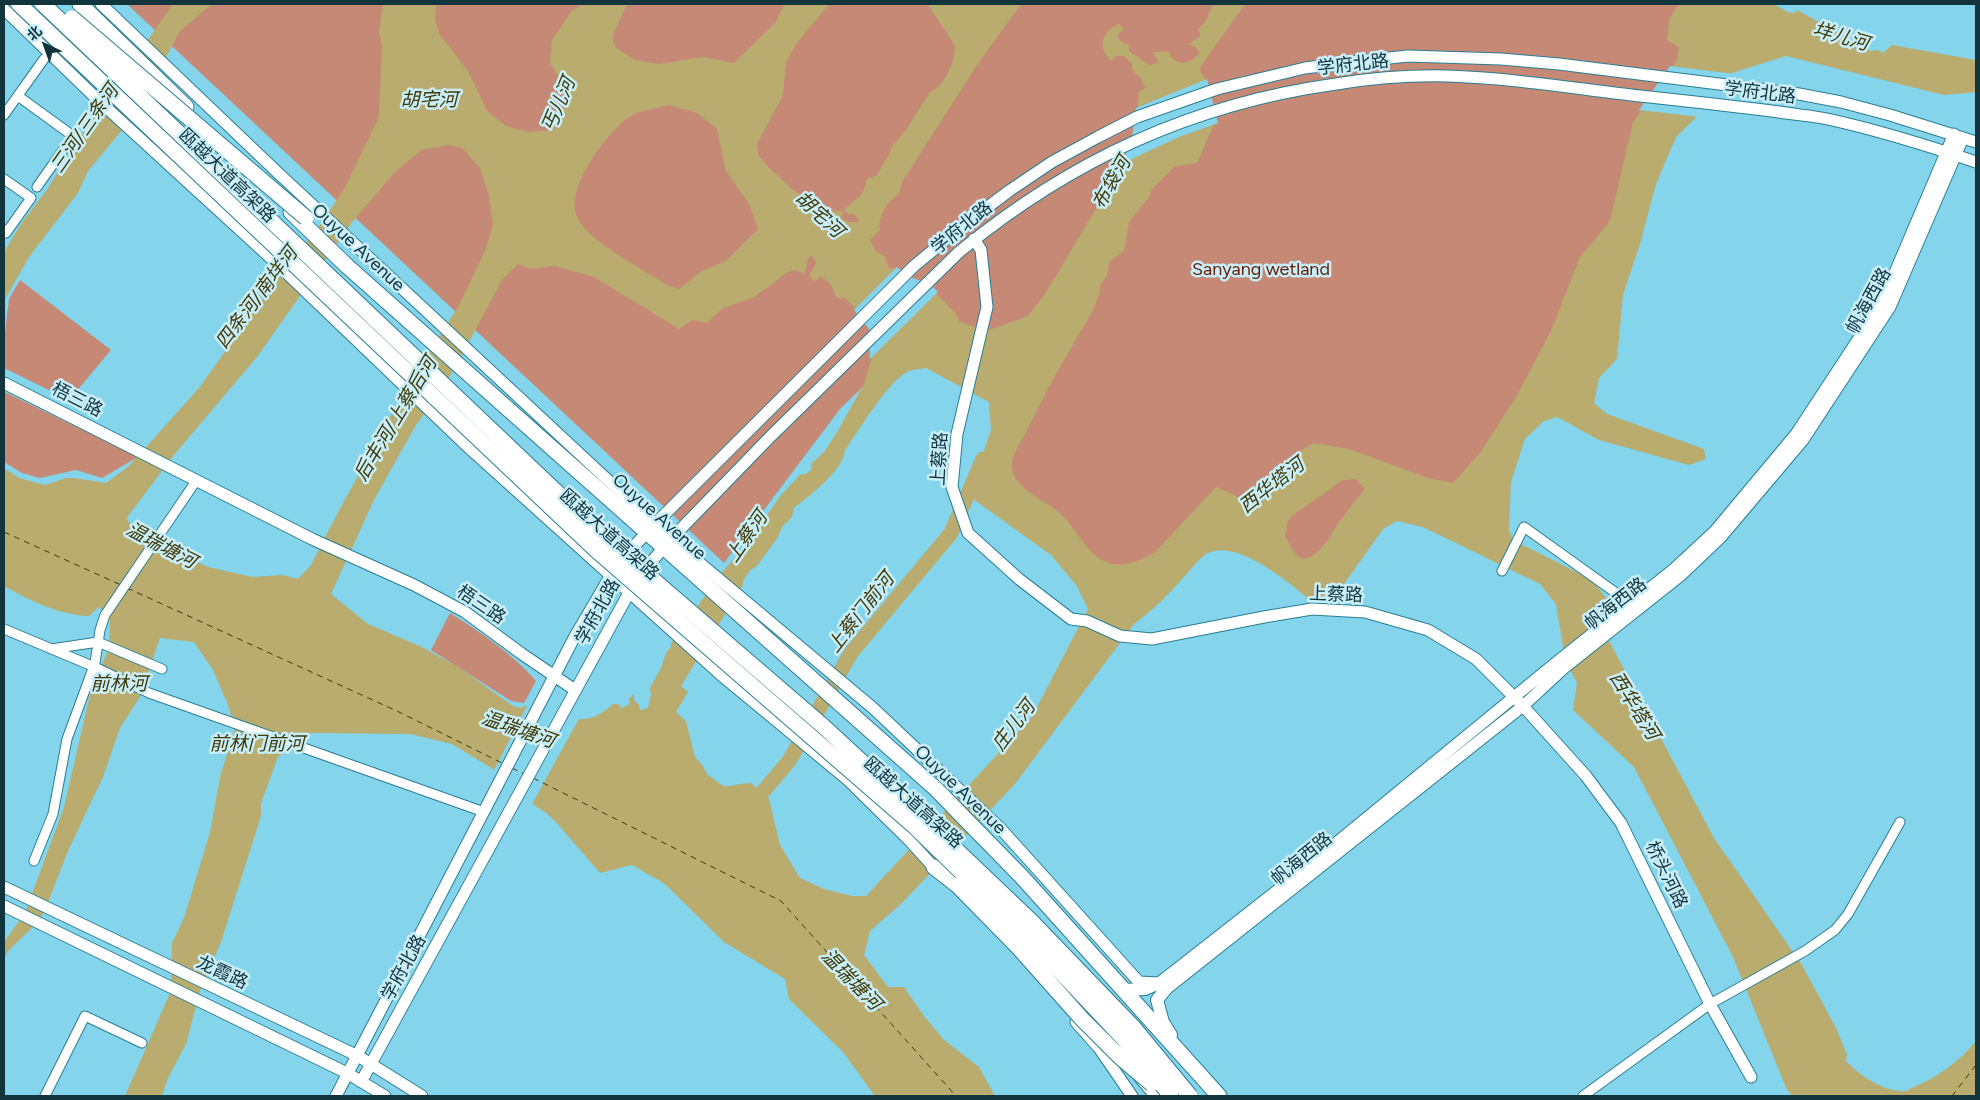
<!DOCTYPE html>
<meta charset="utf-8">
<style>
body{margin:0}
#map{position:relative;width:1980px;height:1100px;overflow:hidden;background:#84d4eb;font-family:Figtree,"Noto Sans SC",sans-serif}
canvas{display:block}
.frame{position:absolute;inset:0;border:5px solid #12343d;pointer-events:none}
.north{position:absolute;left:20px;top:20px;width:50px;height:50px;-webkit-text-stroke:4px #c8eefa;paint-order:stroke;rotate:318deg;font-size:14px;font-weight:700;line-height:20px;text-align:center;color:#12343d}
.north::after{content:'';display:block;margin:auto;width:18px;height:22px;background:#12343d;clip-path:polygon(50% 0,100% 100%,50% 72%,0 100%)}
</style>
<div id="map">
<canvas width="1980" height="1100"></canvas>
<div class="frame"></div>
<div class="north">北</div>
</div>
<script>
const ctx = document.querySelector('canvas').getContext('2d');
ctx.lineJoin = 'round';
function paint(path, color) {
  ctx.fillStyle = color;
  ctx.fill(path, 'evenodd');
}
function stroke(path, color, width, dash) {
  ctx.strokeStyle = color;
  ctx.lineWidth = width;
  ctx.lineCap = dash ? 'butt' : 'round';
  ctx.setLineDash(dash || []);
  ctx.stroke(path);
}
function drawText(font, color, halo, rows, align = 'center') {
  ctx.font = font + ' Figtree,"Noto Sans SC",sans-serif';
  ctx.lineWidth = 5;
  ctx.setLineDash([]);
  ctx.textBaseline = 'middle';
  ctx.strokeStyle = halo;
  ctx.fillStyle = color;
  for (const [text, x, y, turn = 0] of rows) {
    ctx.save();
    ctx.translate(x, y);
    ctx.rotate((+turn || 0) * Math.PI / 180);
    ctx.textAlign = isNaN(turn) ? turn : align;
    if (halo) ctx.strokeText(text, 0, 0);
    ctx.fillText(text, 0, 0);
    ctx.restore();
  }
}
paint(new Path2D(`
 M 127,4 L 1708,4 L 1484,501 L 1397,499 L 1317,574 L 1210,532 L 1137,607 L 985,493 L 1016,411 L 920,332 L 840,409 L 724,563 Z
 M 20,280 L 111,350 L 71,398 L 65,398 L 4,368 L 4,340 L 9,299 Z
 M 4,392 L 5,392 L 138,457 L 102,478 L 76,470 L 40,478 L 22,473 L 4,462 Z
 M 450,613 C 480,632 513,654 536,681 L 524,703 L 511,701 L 431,650 Z`), '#c68976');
paint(new Path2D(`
 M 173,4 L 212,4 L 180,31 L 138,111 L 88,171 L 78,193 L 29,257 L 4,301 L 4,252 L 23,221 L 46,191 L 80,137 Z
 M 383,4 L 436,4 L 435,20 L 440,35 L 468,71 L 488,112 L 506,126 L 528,132 L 552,130 L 563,118 L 565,96 L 562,82 L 550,63 L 552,40 L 571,12 L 582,4 L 627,4 L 612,37 L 616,48 L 635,60 L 659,64 L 703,57 L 734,63 L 775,23 L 785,4 L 829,4 L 796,44 L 786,62 L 783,95 L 757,144 L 758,155 L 769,168 L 793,190 L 826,208 L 835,211 L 843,211 L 844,213 L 841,216 L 842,218 L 848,222 L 858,222 L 859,220 L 853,213 L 849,215 L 844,210 L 862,194 L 867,179 L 877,175 L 891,151 L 891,148 L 906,130 L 930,92 C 943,89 959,55 954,44 L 927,4 L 1021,4 L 977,65 L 902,182 L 899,194 C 888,200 877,218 880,230 L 870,240 L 876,252 L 885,257 L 889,269 L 894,268 L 908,280 L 929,286 L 955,313 L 960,322 L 986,331 L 1028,316 L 1045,294 L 1134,145 L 1139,92 L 1145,88 L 1141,78 L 1132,70 L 1132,63 L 1124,56 L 1116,56 L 1112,61 C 1097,49 1101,31 1119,24 L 1123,27 L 1123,30 L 1118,34 C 1118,41 1123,43 1129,45 L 1129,51 L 1149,65 L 1157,63 L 1158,61 L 1153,52 L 1169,51 C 1171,67 1192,65 1199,53 L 1196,47 L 1189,44 L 1200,36 L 1198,29 L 1206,21 L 1213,4 L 1245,4 L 1201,66 L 1200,71 L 1204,76 L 1216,122 C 1208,134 1204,150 1197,163 L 1175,166 L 1151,190 L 1149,197 L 1129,222 L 1124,251 L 1109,262 L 1107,276 L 1100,285 L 1100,293 L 1093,310 L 1052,381 L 1013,457 C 1011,465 1011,471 1016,479 C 1027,495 1046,501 1061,514 C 1077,529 1087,556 1109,563 C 1123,568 1144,560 1156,551 L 1216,487 L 1251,503 L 1274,485 L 1287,460 L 1313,443 L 1349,449 L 1428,478 L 1453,483 L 1480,453 L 1516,397 L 1551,331 L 1580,257 L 1610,221 L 1633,122 L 1677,60 L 1679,47 L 1667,40 L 1669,19 L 1679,4 L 1772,4 C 1781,6 1785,13 1794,13 L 1797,10 L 1852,40 L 1866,45 L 1870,51 L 1878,50 L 1883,53 L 1892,45 L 1976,60 L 1976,92 L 1944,95 L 1786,56 L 1732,73 L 1708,106 L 1676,137 L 1656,184 L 1640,244 L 1623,295 L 1617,359 L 1599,378 L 1594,403 L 1607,414 L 1704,449 L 1706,459 L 1689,465 L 1599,440 L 1557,417 L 1544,421 L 1525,439 L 1511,482 L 1509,530 L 1513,540 L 1592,580 L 1606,598 L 1603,612 L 1608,639 L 1714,838 L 1802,965 L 1836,1028 L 1847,1055 L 1846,1061 C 1859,1075 1883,1092 1904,1091 C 1907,1091 1911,1088 1914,1087 C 1938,1077 1960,1061 1976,1041 L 1976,1096 L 1793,1096 L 1787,1090 L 1733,957 L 1634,767 L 1573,710 L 1577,683 L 1565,659 L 1556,604 L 1540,584 L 1423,527 L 1397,521 L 1383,529 L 1344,584 L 1325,599 L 1310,600 C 1288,582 1236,537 1206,554 C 1197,560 1189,572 1182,579 C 1166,597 1153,610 1134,624 L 1015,784 L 901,904 L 870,931 L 864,955 L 888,987 L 904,987 L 924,1016 L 944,1040 L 979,1067 L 995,1096 L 875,1096 L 843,1052 L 789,999 L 785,979 L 724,942 L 665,884 L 632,865 L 600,873 L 555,821 L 545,812 L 502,784 L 493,769 L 452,744 L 410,734 L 311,733 L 278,757 L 261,803 L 261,816 L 221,942 L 200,991 L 186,1044 L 168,1078 L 162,1096 L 125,1096 L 171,991 L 172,943 L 184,918 L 210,832 L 221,773 L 235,729 L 228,705 L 213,670 L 194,642 L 160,638 L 140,697 L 120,728 L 103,777 L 68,851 L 45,910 L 39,921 L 9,950 L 4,958 L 4,942 L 25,913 L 64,807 L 92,686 L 109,649 L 110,617 L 99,607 L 89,616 C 59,615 29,600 4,586 L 4,468 L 19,478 L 45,485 L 66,478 L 74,478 L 106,483 L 129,466 L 199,388 L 270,289 L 322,222 L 344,189 L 379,117 L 382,45 L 379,32 ZM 669,105 L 697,113 L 717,129 L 726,171 L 749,204 L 758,229 L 726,261 L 700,272 L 679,289 L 667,285 C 644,270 590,242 578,219 C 563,189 606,134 629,117 C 637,111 658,108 669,105 ZM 449,145 L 462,148 L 480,168 L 489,196 L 493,225 L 485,251 L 459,305 L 394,410 L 336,516 L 311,565 L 298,579 L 282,575 L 252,577 L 208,567 L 141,535 L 126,519 L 174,455 L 257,357 L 353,221 L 394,173 L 421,150 ZM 810,256 L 814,258 L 816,263 L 809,276 L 815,281 L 821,276 C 828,282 834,286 835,296 L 841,299 L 845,298 L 866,319 L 871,328 L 873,355 L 864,384 L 836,434 L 824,452 L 811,464 L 812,469 L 806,474 L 801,474 L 781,495 L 744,548 L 723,571 L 671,643 L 671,647 L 666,653 L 661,668 L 650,688 L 651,694 L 648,708 L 640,710 L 639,705 L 634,700 L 634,695 L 633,694 L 629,699 L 630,704 L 622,708 L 618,704 L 613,704 C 584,732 562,715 529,704 L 522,708 L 513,706 L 458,667 L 422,647 L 368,624 L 331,594 L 374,500 L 416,425 L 440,393 L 462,355 L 502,280 L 518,264 L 530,269 L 555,266 L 594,277 L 679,329 L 692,320 L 707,323 L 723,308 L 752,298 L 774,283 L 785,273 L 795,270 L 805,274 L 808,258 ZM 926,368 L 989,402 L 991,430 L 969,496 L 1051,555 L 1077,586 L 1088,609 L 1032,717 L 866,896 L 852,896 L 824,889 L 800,878 L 780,845 L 769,799 L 751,783 C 741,783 732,787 723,786 L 707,774 L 703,766 L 695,757 L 686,721 L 676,712 L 688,692 L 681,686 L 743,585 L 743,581 L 750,570 L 757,566 L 778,537 L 782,527 L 792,517 L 794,508 C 809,496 844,470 845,450 C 860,429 886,384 907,372 C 913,369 920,369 926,368 ZM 1356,479 L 1365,489 C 1357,499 1348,509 1341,519 C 1334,529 1316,564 1301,558 C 1294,555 1289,542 1285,536 L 1288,521 L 1293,515 L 1343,480 Z`), '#b9ac6e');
paint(new Path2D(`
 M 1670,66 L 1735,74 L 1710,108 L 1700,117 L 1639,110 Z
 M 1207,79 L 1218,123 L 1179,137 L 1119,165 L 1131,145 L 1136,108 Z
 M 897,267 L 910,277 L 930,284 L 938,292 L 870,359 L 869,329 L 854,310 Z
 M 531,698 L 541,698 L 577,718 L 580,717 L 531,806 L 500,786 L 492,774 Z`), '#84d4eb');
stroke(new Path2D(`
 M 750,807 L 789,761 L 851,653 L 951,533 L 983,459`), '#b9ac6e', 15);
stroke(new Path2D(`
 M 4,532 L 121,585
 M 127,588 L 399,712 L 504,764
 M 512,768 L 524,774
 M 533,778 L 781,901 L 956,1096
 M 1952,1096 L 1976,1065`), '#413803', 1, [6, 5]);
const street = new Path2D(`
 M 18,96 L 73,136 L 37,187
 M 4,115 L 44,59
 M 4,179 L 31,198 L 6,233 L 4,230
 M 1502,571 L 1524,527 L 1630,603 L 1632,608
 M 4,629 L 97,668 L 149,693 L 484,812
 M 51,649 L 98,642 L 162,669
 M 34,861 L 53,814 L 67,739 L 95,663 L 100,630 L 105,615 L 196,481
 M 45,1096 L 85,1016 L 142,1043
 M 1583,1096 L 1710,1004 L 1805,951 L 1835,930 L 1848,914 L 1900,822`);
const secondary = new Path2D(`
 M 101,4 L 277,172 L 671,539 L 873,708 L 1001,829 L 1139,982 L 1159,983 L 1302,871 L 1558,661 L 1674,569 L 1715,531 L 1796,434 L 1882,303 L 1954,134
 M 4,9 L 98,100 L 275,262 L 469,448 L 721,675 L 848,780 L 909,840 L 939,873
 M 974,239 L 981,250 L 987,307 L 957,434 L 952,487 L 968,533 L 1019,579 L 1071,619 L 1087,621 L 1120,636 L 1152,639 L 1264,617 L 1312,609 L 1365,612 L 1428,630 L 1476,659 L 1523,706 L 1586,776 L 1621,823 L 1710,1004 L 1751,1077
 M 4,383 L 312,539 L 414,585 L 465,612 L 522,654 L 575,690
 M 4,887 L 358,1056 L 422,1096
 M 4,906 L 347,1073 L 385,1096
 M 1165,990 L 1523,706 L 1564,668 L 1680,576 L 1721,537 L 1803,440 L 1890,307 L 1963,138
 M 1076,1022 L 1099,1048 L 1132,1096
 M 361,1082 L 636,580 L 671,539 L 771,436 L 959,252 C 1071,160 1192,104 1336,84 C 1373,78 1411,75 1448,76 C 1512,78 1577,89 1640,96 C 1687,101 1733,106 1779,112 C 1797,115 1815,116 1832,120 C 1881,131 1929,146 1976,162
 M 336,1096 L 574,638 L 618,563 L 656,523 L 914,266 L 965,224 L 1009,191 L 1052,162 L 1098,137 L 1137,117 L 1217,89 L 1305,68 L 1352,62 L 1408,56 L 1501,59 L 1559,64 L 1799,94 L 1841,102 L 1890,115 L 1976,142`);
const primary = new Path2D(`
 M 1123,990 L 1145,989 L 1159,983
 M 1165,990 L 1157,1000 L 1163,1022 L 1171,1035`);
const highway = new Path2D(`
 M 80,4 L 186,107
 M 291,212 L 347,266 L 936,789 L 1022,877 L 1219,1096
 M 755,679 L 851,762
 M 934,867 L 957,885
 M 1079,1001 L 1116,1045
 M 1141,1076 L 1158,1096`);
stroke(street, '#297e93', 11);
stroke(secondary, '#297e93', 13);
stroke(primary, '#297e93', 14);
stroke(highway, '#297e93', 17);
stroke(street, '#fff', 9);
stroke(secondary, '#fff', 11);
stroke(primary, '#fff', 12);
stroke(highway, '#fff', 15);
const highwayBridge = new Path2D(`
 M 19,4 L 596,550 L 914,826 L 1021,930 L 1123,1038 L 1171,1096
 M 43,4 L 607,540 L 823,726 L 924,819 L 1031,921 L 1134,1028 L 1190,1096
 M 72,18 L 306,218
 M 957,885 L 1018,947 L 1082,1019 L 1120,1057 L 1152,1084`);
stroke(highwayBridge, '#297e93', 17, []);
stroke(highwayBridge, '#fff', 15);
drawText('18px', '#12343d', '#c8eefa', [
 ["学府北路",1353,65,-6],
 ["学府北路",1760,93,7],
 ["瓯越大道高架路",227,176,44],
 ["学府北路",962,228,-39],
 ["Ouyue Avenue",358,248,43],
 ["帆海西路",1869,301,-61],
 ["梧三路",77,400,27],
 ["上蔡路",940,459,-87],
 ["Ouyue Avenue",659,517,42],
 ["瓯越大道高架路",609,535,42],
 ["上蔡路",1336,595,2],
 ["帆海西路",1616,604,-38],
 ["梧三路",481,605,34],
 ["学府北路",598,612,-61],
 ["Ouyue Avenue",960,790,44],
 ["瓯越大道高架路",913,803,42],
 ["帆海西路",1302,859,-39],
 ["桥头河路",1666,875,64],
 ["学府北路",404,968,-61],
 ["龙霞路",222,973,25]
]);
drawText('18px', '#671c00', '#c8eefa', [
 ["Sanyang wetland",1261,270]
]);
drawText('italic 19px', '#413803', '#c8eefa', [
 ["垟儿河",1841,37,16],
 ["胡宅河",429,100],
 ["丐儿河",559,105,-67],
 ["三河/三条河",85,129,-55],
 ["布袋河",1112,183,-60],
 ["胡宅河",819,215,43],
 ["四条河/南垟河",257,298,-53],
 ["后丰河/上蔡后河",396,419,-59],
 ["西华塔河",1272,486,-38],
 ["上蔡河",747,537,-55],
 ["温瑞塘河",161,546,28],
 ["上蔡门前河",861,613,-52],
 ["前林河",119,684],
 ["西华塔河",1634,706,58],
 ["庄儿河",1014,726,-53],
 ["温瑞塘河",518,730,19],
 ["前林门前河",257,744],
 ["温瑞塘河",851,980,46]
]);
</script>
